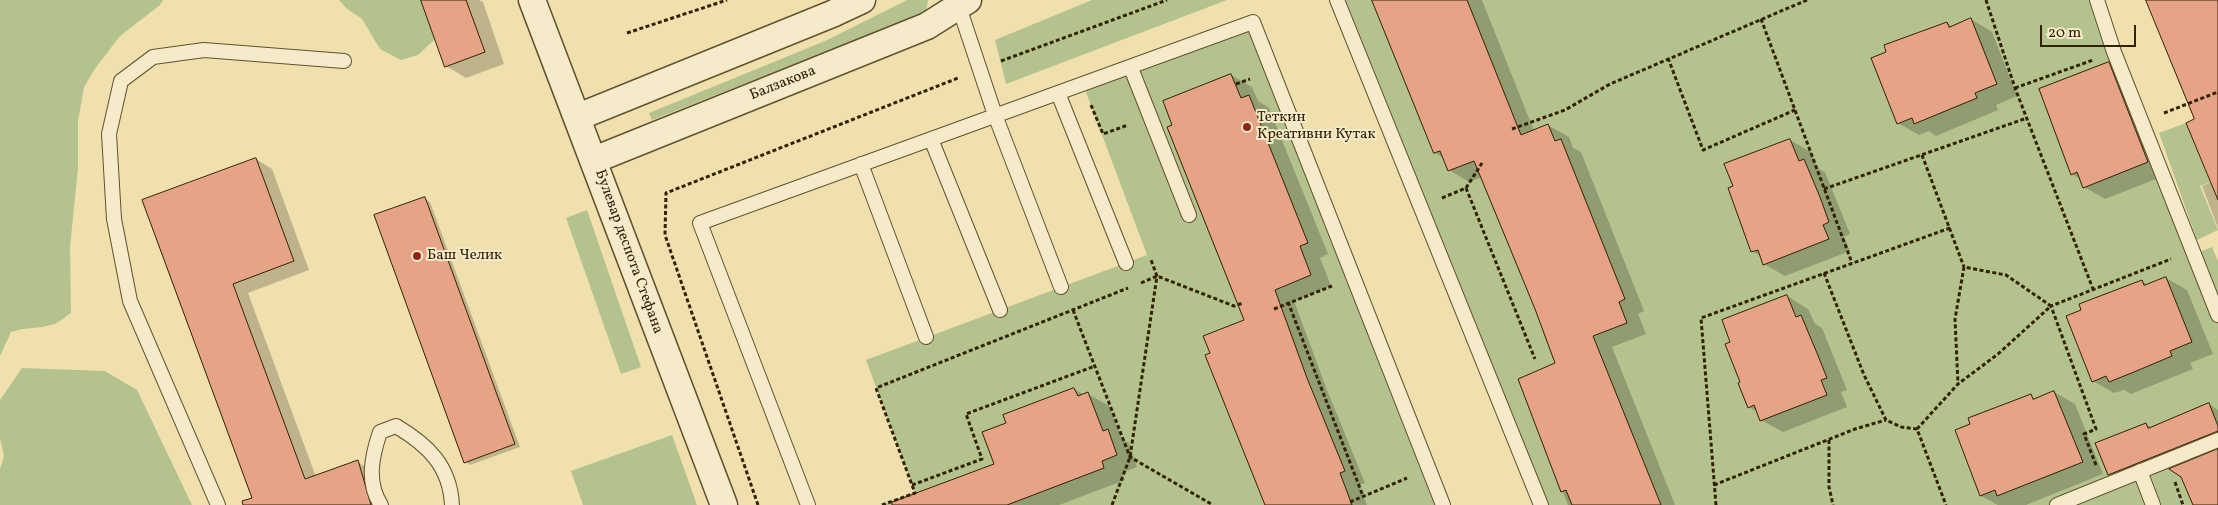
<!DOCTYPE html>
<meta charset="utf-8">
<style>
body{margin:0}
#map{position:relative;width:2218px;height:505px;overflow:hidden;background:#efe0ae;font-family:Vollkorn,serif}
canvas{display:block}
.scale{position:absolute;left:2040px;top:25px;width:96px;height:22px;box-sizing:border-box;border:2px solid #332104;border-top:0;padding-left:6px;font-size:15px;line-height:18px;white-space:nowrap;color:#332104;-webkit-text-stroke:4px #f5ebca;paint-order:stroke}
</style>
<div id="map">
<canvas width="2218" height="505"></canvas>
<div class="scale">20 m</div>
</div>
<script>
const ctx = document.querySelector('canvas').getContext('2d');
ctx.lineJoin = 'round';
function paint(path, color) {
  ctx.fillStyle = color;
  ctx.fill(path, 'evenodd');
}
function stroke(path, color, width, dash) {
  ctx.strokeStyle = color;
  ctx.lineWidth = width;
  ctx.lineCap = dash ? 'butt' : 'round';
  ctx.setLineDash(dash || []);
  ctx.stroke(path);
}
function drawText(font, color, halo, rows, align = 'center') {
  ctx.font = font + ' Vollkorn,serif';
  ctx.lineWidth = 4;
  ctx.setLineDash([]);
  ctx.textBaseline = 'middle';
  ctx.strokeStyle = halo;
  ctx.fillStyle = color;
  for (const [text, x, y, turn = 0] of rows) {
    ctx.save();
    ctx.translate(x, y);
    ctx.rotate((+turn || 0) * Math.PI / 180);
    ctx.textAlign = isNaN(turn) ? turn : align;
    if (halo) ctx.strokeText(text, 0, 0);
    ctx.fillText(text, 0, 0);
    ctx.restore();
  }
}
paint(new Path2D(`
 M 0,0 L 163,0 L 160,5 L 120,36 L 94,70 L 84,87 L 78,121 L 78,169 L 70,247 L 71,313 C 66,316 60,322 54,324 C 40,329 25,327 11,332 L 0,356 Z
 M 339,0 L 423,0 L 435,39 L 418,55 L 401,60 L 380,49 L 362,19 L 346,8 Z
 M 907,0 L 928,0 L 926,12 L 652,120 L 649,113 L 825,41 Z
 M 1092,0 L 1227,0 L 1006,84 L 995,40 Z
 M 1337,0 L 2097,0 L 2194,254 L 2212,247 L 2218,261 L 2218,440 L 2169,467 L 2218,447 L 2218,505 L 1542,505 Z
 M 1255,22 L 1444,505 L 882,505 L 915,492 L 866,360 L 1147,255 L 1083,84 Z
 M 2186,123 L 2210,182 L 2200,186 L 2218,230 L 2197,240 L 2159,133 Z
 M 587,210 L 641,367 L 621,374 L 566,218 Z
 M 22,368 L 105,371 L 137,390 L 192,505 L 0,505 L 0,469 L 4,456 L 0,439 L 0,400 Z
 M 672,435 L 697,505 L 583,505 L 571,471 Z`), '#b4c38e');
paint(new Path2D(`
 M 435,0 L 479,0 L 483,2 L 504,64 L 466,78 L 446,66 Z
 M 1374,0 L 1482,0 L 1534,131 L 1548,125 L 1569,137 L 1573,148 L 1581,152 L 1644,311 L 1638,314 L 1646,334 L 1612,347 L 1675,505 L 1568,505 L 1519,380 L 1557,364 L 1536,309 L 1482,177 L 1469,182 L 1449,170 L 1444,158 L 1435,153 Z
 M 2148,0 L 2218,0 L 2218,228 L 2202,186 L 2211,182 L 2196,120 Z
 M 1971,19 L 1992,32 L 2017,96 L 1996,105 L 1998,110 L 1936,136 L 1929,131 L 1919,135 L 1898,123 L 1947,23 L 1953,27 Z
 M 2109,64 L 2130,76 L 2169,174 L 2105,199 L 2084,187 L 2082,180 L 2072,174 Z
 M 1231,75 L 1252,87 L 1258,101 L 1269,108 L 1328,254 L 1320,258 L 1331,286 L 1294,301 L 1327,390 L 1365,483 L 1359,485 L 1367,505 L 1269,505 L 1212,353 L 1245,320 Z
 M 1790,140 L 1811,152 L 1817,168 L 1825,172 L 1850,234 L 1844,237 L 1850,251 L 1785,276 L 1764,264 L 1762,257 L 1752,251 Z
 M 256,159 L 272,169 L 309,270 L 248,293 L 316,477 L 357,462 L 373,471 L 383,505 L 255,505 L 143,201 Z
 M 425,199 L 430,202 L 520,447 L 470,465 L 465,462 Z
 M 2166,278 L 2187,290 L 2213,354 L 2190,363 L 2193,369 L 2131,394 L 2124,390 L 2114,393 L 2093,381 L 2142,281 L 2148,285 Z
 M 1787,296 L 1808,309 L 1815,324 L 1822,328 L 1847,390 L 1841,392 L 1847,407 L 1783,432 L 1761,420 L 1759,413 L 1749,407 L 1726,345 Z
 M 1074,389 L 1084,395 L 1088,394 L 1109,406 L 1122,439 L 1129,443 L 1137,467 L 1122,473 L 1125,480 L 1059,505 L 912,505 L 996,465 L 1008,424 Z
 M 2054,392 L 2075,404 L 2103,474 L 2026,505 L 1998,505 L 1981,496 L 1956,431 L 2030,396 L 2036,399 Z
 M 2209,404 L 2218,410 L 2218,441 L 2120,481 L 2109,474 L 2146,424 L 2152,428 Z`), '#0003');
const building = new Path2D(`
 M 421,0 L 466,0 L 485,52 L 445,67 Z
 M 1372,0 L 1467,0 L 1521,135 L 1548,124 L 1555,141 L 1561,139 L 1625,299 L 1619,302 L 1627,323 L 1593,336 L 1661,505 L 1572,505 L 1566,490 L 1561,492 L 1518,379 L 1555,363 L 1535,309 L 1474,161 L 1448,171 L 1440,151 L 1434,153 Z
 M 2146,0 L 2218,0 L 2218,200 L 2186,123 L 2194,119 Z
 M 1971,18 L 1997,84 L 1975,93 L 1977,98 L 1914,124 L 1912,118 L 1897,124 L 1871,58 L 1886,52 L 1884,45 L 1947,22 L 1949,27 Z
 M 2109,62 L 2148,162 L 2083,188 L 2077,172 L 2071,175 L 2039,89 Z
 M 1231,74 L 1241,98 L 1249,95 L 1308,243 L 1300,246 L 1311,275 L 1275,290 L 1307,378 L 1345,471 L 1340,473 L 1352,505 L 1265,505 L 1205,355 L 1210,353 L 1203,336 L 1244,320 L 1167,127 L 1172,125 L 1163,101 Z
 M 1790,139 L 1799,161 L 1804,159 L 1820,197 L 1829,222 L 1823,225 L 1829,239 L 1763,265 L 1758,250 L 1751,252 L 1728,188 L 1733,186 L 1724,164 Z
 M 256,158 L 294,261 L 233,284 L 305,479 L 358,460 L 371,505 L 243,505 L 242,501 L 252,498 L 142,200 Z
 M 425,197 L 515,444 L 464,463 L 374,215 Z
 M 2166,277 L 2192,342 L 2170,351 L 2172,356 L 2134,372 L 2109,382 L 2106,376 L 2092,382 L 2066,316 L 2081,310 L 2079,304 L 2142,280 L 2144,285 Z
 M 1787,295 L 1796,317 L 1801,315 L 1817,353 L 1827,378 L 1821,380 L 1827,395 L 1760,421 L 1754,405 L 1748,408 L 1738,383 L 1740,382 L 1725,344 L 1730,342 L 1722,320 Z
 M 1074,388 L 1078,396 L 1088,392 L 1103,431 L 1108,429 L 1117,455 L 1102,461 L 1104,468 L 1007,505 L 892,505 L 892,502 L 994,464 L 982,432 L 1006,423 L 1003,415 Z
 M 2054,391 L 2083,462 L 1997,496 L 1995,490 L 1980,496 L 1955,430 L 1970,424 L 1968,418 L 2031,394 L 2033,399 Z
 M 2209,403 L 2218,426 L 2218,431 L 2108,475 L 2095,443 L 2146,423 L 2148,428 Z
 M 2218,449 L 2218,505 L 2193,505 L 2181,477 L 2169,469 Z`);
paint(building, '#e6a385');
stroke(building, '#332104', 1);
const lane = new Path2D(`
 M 1337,0 L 1541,505
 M 2097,0 L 2114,52 L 2218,315
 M 959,7 L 995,115 L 1061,287
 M 1131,68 L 1189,215
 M 1058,93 L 1126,263
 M 931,139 L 1000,310
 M 861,164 L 926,337
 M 2140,471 L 2153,505
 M 218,505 L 130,301 L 114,219 L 109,134 L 121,81 L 153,57 L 204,50 L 344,61
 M 381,505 C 366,482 372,456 380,432 L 396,426 C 428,445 450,466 452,505
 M 808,505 L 700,223 L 1253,22 L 1443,505
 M 2057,505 L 2218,440`);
const street = new Path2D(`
 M 532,0 C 597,168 659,337 724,505
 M 578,117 L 832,14 L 862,0
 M 594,160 L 927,26 L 968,0`);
stroke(lane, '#62512e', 16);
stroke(street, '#62512e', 29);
stroke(new Path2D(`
 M 1986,0 L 2015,88 L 2093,289
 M 1761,19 L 1852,263
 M 627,33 L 727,0
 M 1668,58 L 1703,150 L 1795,110
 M 1001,61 L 1167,0
 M 1236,84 L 1250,79
 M 2015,88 L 2093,60
 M 1091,105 L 1103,134 L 1128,125
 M 2164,113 L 2218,92
 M 1512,129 L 1565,110 L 1610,84 L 1807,0
 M 1922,155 L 1964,267
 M 1466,188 L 1535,359
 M 1824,189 L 2027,118
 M 1442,198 L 1466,188 L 1482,163
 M 1824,273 L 1864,375 L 1886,420 L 1901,427 L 1917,429 L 1946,505
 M 1141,283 L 1157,276 L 1234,306 L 1243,303
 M 1288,302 L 1363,496
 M 1274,309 L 1332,286
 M 1073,310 L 1130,457 L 1213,505
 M 1917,429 L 1958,384 L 1998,354 L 2051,306 L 2006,275 L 1964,267 L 1955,319 L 1958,384
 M 1829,440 L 1829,487 L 1833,505
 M 2096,465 L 2084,434 L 2096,429 L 2051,306 L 2171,259
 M 2175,482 L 2183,505
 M 912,485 L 982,459 L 966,414 L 1095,366
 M 1714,485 L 1855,429 L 1886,420
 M 1350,502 L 1407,478
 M 758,505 L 665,235 L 666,193 L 958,78
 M 882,505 L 915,493 L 876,388 L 1128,288
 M 1112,505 L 1130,457 L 1157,276 L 1151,260
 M 1716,505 L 1701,318 L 1950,228`), '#332104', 3, [4, 2.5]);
stroke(lane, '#f5ebca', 14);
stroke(street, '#f5ebca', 26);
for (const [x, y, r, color] of [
 [1247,127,5,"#8f2418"],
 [417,256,5,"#8f2418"]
]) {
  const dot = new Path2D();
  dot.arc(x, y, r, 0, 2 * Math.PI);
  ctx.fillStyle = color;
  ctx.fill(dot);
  stroke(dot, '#f5ebca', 2);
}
drawText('15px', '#332104', '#f5ebca', [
 ["Балзакова",783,84,-22],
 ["Булевар деспота Стефана",628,252,70]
]);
drawText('15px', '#332104', '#f5ebca', [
 ["Теткин",1257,118],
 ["Креативни Кутак",1257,135],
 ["Баш Челик",427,256]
], 'left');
</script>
